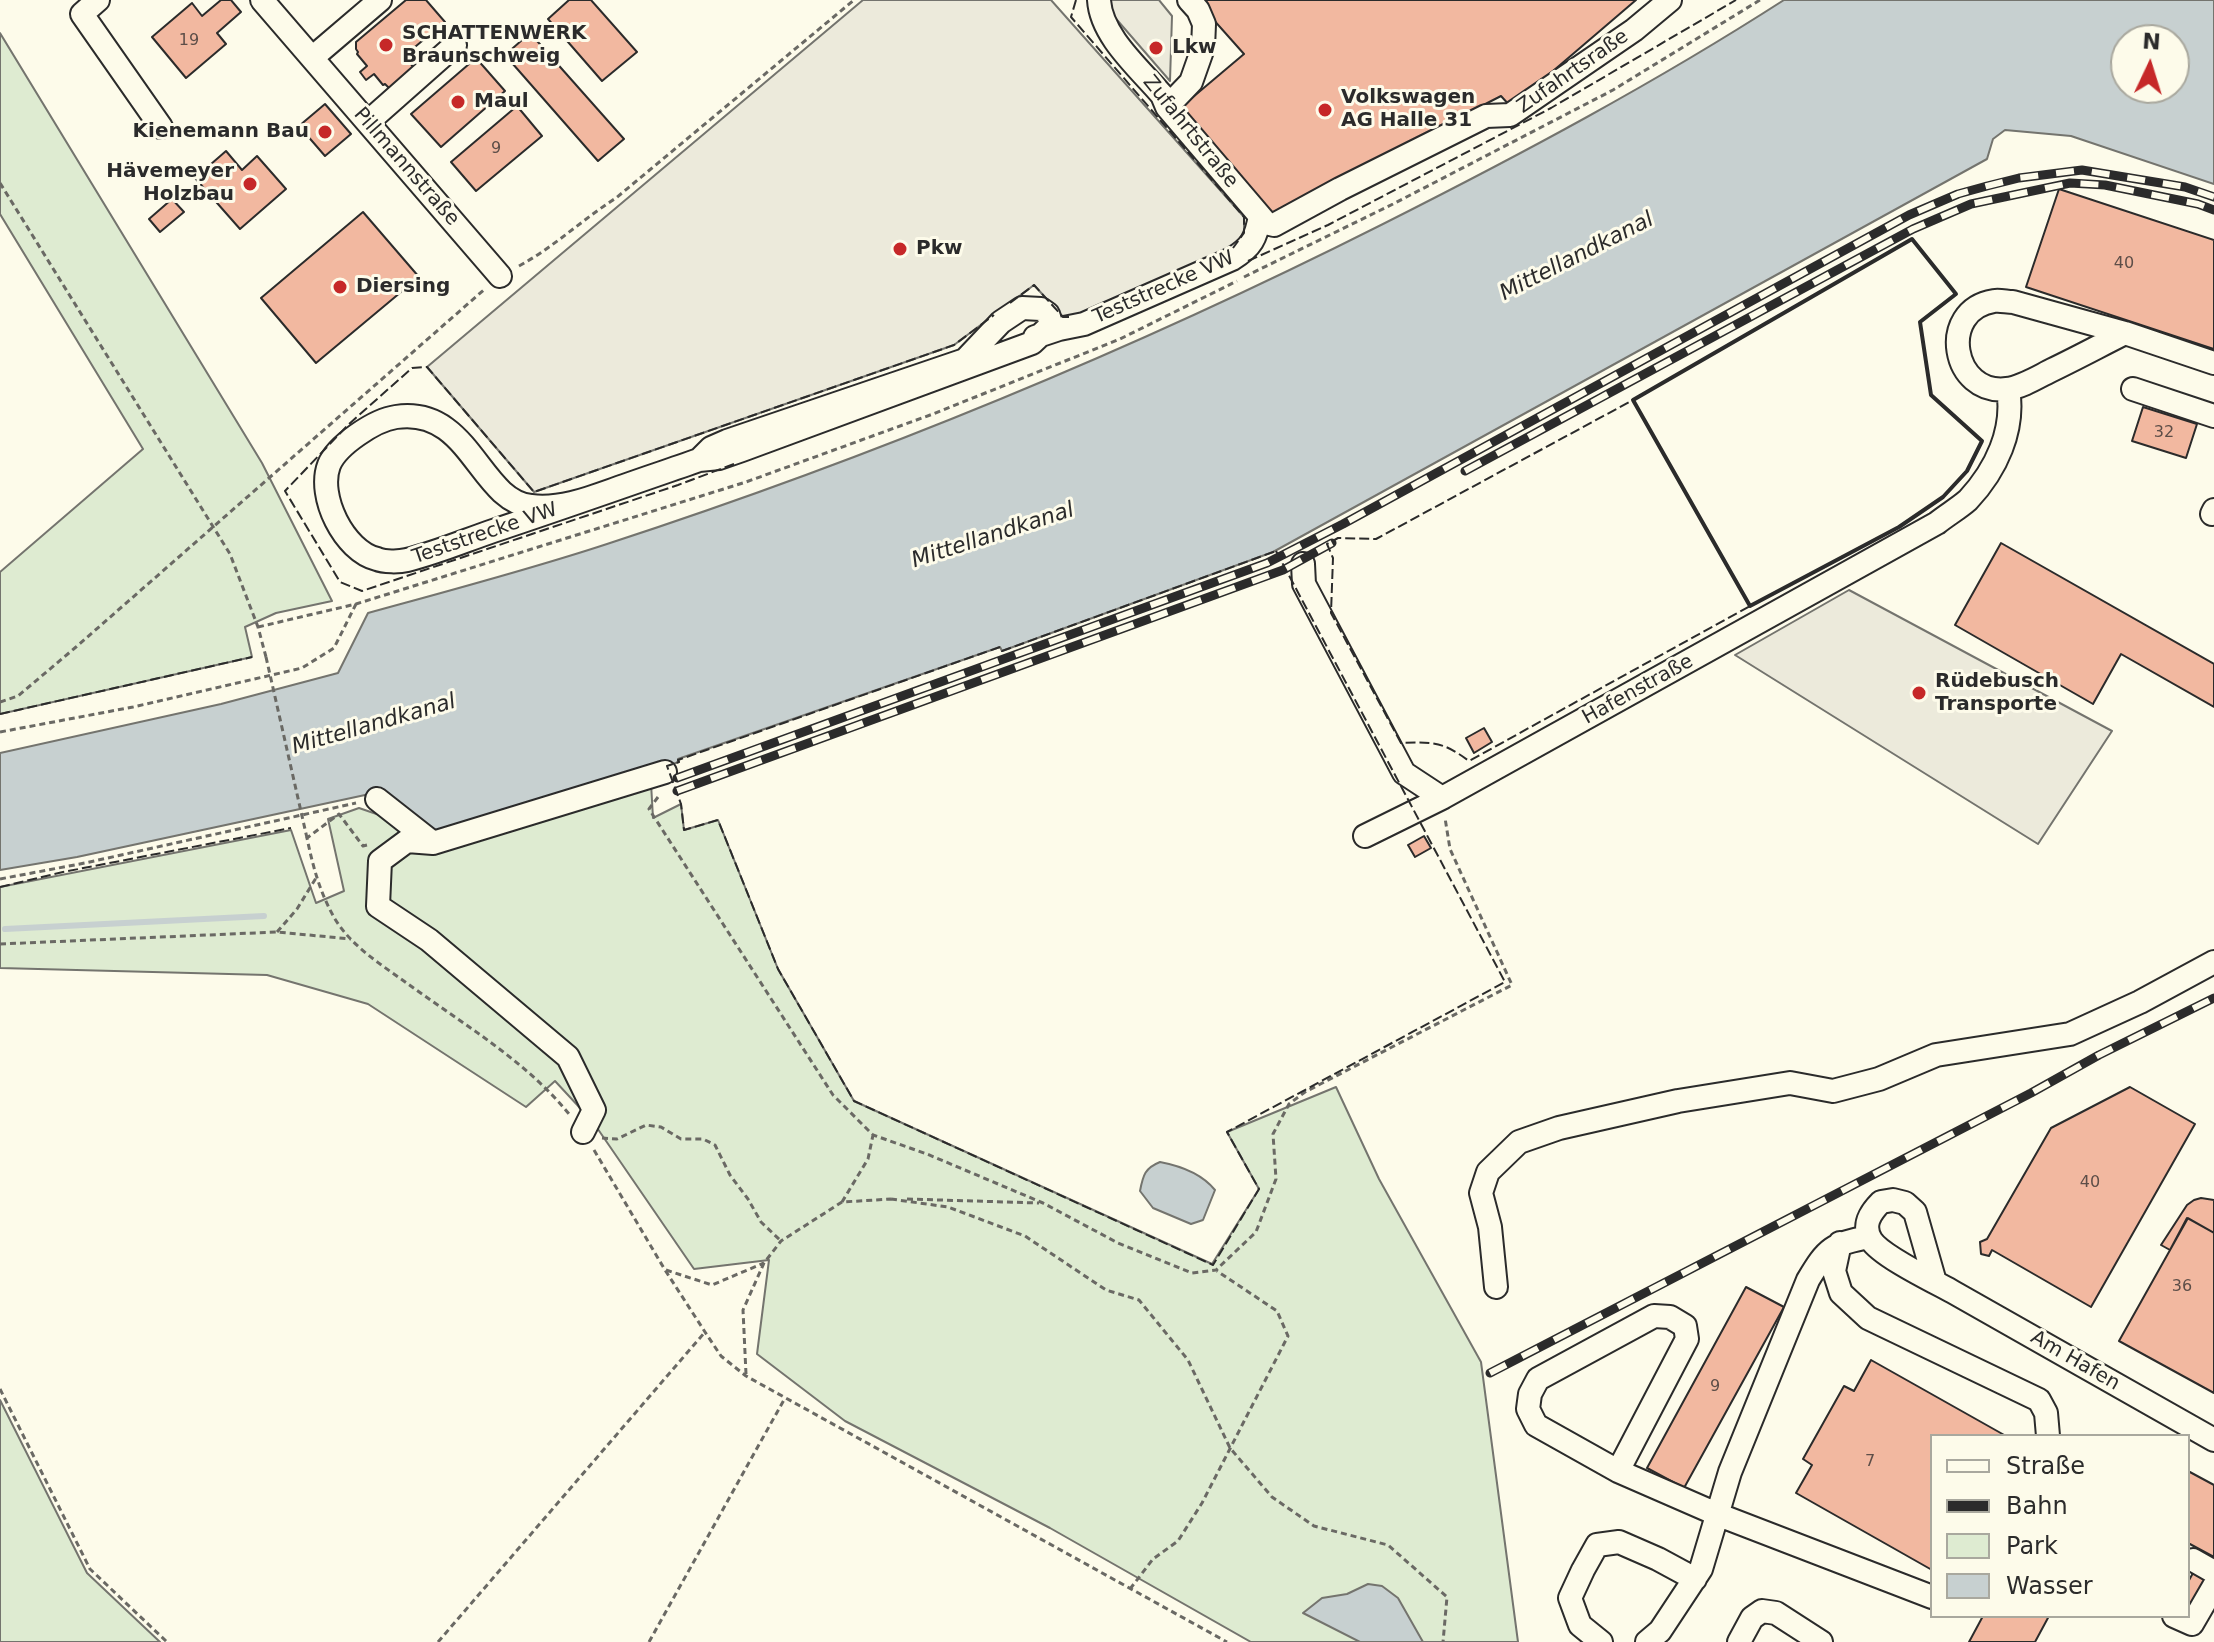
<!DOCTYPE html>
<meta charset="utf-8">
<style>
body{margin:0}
#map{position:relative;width:2214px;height:1642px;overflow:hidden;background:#fdfbea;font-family:"DejaVu Sans",sans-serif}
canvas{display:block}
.legend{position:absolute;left:1930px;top:1434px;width:260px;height:184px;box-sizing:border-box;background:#fdfbea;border:2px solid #a9a89e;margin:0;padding:10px 14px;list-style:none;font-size:24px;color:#2b2b2b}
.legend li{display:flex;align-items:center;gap:16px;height:40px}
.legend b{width:40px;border:2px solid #a9a89e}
.north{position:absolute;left:2110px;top:24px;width:80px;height:80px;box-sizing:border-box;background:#fdfbea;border:2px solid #a9a89e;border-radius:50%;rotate:4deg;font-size:22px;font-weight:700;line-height:32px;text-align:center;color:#2b2b2b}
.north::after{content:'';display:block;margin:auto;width:28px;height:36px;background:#c62828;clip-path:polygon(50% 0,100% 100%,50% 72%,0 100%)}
</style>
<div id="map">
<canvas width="2214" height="1642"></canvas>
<ul class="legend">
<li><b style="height:10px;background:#fdfbea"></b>Straße</li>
<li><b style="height:10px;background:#2b2b2b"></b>Bahn</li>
<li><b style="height:22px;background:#deebd1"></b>Park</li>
<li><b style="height:22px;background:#c7d0d0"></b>Wasser</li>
</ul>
<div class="north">N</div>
</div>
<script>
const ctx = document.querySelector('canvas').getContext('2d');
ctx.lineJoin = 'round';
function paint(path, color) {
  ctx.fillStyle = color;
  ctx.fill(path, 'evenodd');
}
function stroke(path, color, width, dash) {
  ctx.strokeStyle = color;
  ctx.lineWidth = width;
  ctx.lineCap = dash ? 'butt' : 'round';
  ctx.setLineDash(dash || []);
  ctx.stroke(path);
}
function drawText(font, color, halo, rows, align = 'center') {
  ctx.font = font + ' "DejaVu Sans",sans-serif';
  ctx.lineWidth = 6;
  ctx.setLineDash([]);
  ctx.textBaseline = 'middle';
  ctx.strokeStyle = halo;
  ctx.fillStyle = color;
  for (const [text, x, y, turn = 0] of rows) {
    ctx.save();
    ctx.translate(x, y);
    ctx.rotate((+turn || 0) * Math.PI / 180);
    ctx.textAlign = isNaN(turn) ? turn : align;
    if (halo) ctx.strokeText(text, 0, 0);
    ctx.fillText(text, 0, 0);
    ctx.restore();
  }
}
const green = new Path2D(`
 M 0,33 L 262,463 L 332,601 L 276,613 L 245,627 L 252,657 L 0,714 L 0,572 L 143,449 L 0,214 Z
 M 651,783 L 653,818 L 681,804 L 684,830 L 718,820 L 778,969 L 854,1101 L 1212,1264 L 1259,1189 L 1227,1132 L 1336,1087 L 1379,1179 L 1481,1362 L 1518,1642 L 1251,1642 L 1050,1528 L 845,1421 L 757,1354 L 769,1260 L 694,1269 L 593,1122 L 555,1081 L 526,1107 L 368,1004 L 267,975 L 0,968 L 0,887 L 291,830 L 316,903 L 344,891 L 328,819 L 359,808 L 391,819 L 431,852 Z
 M 0,1400 L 87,1573 L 160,1642 L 0,1642 Z`);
paint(green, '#deebd1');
stroke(green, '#74746e', 2);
const parking = new Path2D(`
 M 863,0 L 1051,0 L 1244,217 L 1244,233 L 1236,245 L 1085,318 L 1063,317 L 1034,285 L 954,345 L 534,492 L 427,367 Z
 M 1110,0 L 1159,0 L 1172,16 L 1170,81 L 1111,13 Z
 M 1849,590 L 2112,731 L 2038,844 L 1735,655 Z`);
paint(parking, '#eceadb');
stroke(parking, '#74746e', 2);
const water = new Path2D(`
 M 1784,0 L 2214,0 L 2214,184 L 2071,136 L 2005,130 L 1993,139 L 1987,159 L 1273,552 L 1002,651 L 1000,647 L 678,759 L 679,762 L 597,787 L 430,832 L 379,792 L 77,857 L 0,870 L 0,753 L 221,704 L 338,673 L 368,613 C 448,591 528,570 607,544 C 874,457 1133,350 1383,224 C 1520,155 1655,83 1784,0 ZM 2126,40 L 2174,40 L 2174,88 L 2126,88 Z
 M 1160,1162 C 1181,1166 1202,1174 1215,1190 L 1203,1220 L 1191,1224 L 1153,1208 L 1140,1191 C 1143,1175 1145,1168 1160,1162 Z
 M 1368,1584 L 1382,1586 L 1398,1598 L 1423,1642 L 1360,1642 L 1303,1613 L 1322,1598 L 1347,1594 Z`);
paint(water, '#c7d0d0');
stroke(water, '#74746e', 2);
stroke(new Path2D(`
 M 5,929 L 264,916`), '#c7d0d0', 6);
const building = new Path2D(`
 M 221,0 L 231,0 L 241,12 L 217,33 L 226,44 L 186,78 L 152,37 L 192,3 L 202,16 Z
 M 406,0 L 426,0 L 445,22 L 404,56 L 416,70 L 395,88 L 388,87 L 385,84 L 383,85 L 374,74 L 366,80 L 360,72 L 367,66 L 357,54 L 358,52 L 356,49 L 356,42 Z
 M 569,0 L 591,0 L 637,52 L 602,81 L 548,19 Z
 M 1196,0 L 1636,0 L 1511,107 L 1501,96 L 1419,138 L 1274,222 L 1174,113 L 1244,54 Z
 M 530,33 L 624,139 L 598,161 L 505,55 Z
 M 476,58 L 505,91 L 441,147 L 411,114 Z
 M 325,104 L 351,134 L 325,156 L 299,126 Z
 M 517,106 L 542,136 L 476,191 L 451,162 Z
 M 226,151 L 242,170 L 257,156 L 286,189 L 240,229 L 195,178 Z
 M 2059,189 L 2214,240 L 2214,349 L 2026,287 Z
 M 172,199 L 184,212 L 160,232 L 149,219 Z
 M 363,212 L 419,277 L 316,363 L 261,298 Z
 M 2143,407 L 2197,424 L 2186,458 L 2132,441 Z
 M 2001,543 L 2214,664 L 2214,707 L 2121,654 L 2093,704 L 1955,625 Z
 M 1484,728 L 1492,742 L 1474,753 L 1466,738 Z
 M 1424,836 L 1431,848 L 1415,857 L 1408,845 Z
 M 2130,1087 L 2195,1124 L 2091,1307 L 1992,1250 L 1989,1256 L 1981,1254 L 1980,1242 L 1987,1239 L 2051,1128 Z
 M 2201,1198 L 2214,1200 L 2214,1233 L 2187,1218 L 2170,1250 L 2161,1245 L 2187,1205 L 2194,1200 Z
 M 2188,1218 L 2214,1233 L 2214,1393 L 2119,1341 Z
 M 1746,1287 L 1784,1307 L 1684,1488 L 1647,1468 Z
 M 1871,1360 L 2006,1436 L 1932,1436 L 1932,1570 L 1796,1493 L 1812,1465 L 1803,1459 L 1844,1386 L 1854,1391 Z
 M 2188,1471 L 2214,1485 L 2214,1557 L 2188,1543 Z
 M 2193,1573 L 2211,1584 L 2188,1616 L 2188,1582 Z
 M 1983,1616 L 2049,1616 L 2035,1642 L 1969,1642 Z`);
paint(building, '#f2b8a0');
stroke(building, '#2b2b2b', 2);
const minor = new Path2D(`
 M 98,0 L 82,14 L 161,127
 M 262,0 L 500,276
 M 1099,0 C 1101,36 1139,68 1162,95 L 1167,107 L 1260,216 L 1266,223 L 1274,225 L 1340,189 L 1486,116 L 1510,115 L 1634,30 L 1670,0
 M 312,58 L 380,0
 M 1167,107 L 1191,82 L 1203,48 L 1204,24 L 1198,10 L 1189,0
 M 368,122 L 455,45
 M 2125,333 C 2101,345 2077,358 2052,370 C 2038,377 2022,387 2007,389 C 1952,396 1937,310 1994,301 C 2000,300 2007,302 2013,302 L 2125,333 L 2214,363
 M 1035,337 L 1059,329 L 1084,324 L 1232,259 C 1252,247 1256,238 1260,216
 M 2133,389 L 2214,416
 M 699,460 C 630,484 562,508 493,531 C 464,541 436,553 407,560 C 399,562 384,562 377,559 C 344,551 317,496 329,465 C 337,445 375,420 396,417 C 470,406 479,501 531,506 C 563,510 595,496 624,486 C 649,477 674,469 699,460 L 719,458 L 742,450 L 1032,343 L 1049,327 L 1050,320 L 1048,314 L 1041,309 L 1022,308 L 1001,322 L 965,360 L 727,441 L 711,448 L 699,460
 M 2212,514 L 2214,510
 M 1303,564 L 1304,584 L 1404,773 L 1442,798
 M 377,799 L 433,843 L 407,841 L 380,861 L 378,906 L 429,940 L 568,1057 L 594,1110 L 583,1132
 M 1365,836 L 1442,798 L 1937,523 C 1947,515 1959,508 1968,500 C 1996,470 2015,430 2008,389
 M 433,843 L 665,772
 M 1840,1243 L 1834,1271 L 1841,1293 L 1868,1318 L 2039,1400 L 2046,1413 L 2048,1436
 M 1935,1282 L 1915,1212 L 1905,1203 L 1893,1200 L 1881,1202 C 1870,1213 1862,1225 1871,1240 C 1881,1256 1935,1282 1953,1292 C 2040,1341 2127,1391 2214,1440
 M 1496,1287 L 1490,1227 L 1481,1193 L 1488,1172 L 1519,1142 L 1559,1128 L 1678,1101 L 1790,1083 L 1833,1091 L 1879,1079 L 1936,1055 L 2070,1034 L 2140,1002 L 2214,962
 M 1618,1471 L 1687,1339 L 1685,1326 L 1670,1317 L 1654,1316 L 1538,1379 L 1530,1394 L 1528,1409 L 1536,1425 L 1618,1471 L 1719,1515 L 1932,1597
 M 2193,1560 L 2214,1572
 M 2174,1616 L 2192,1624 L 2214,1586
 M 1601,1642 L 1580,1625 L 1570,1598 L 1583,1570 L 1597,1545 L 1619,1542 L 1658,1559 L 1695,1579
 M 1647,1642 L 1660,1631 L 1701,1569 L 1730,1472 L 1808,1280 C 1827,1248 1832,1244 1869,1237
 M 1739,1642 L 1752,1618 L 1762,1611 L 1776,1613 L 1821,1642`);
stroke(minor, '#2b2b2b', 26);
stroke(new Path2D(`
 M 0,183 L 230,554 L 258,627 L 266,657
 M 519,266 C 554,247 583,219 616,198 L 854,0
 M 1244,277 L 1393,204 L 1613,90 L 1760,0
 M 258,627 L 356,604 L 746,482 L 933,414 L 1120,339 L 1237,281
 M 0,702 L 18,696 L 76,647 L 486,288
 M 0,732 L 133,707 L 302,668 L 334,648 L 356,604
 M 658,797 L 649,809 L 833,1095 L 873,1135 L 927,1154 L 1043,1203 L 1118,1243 L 1192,1273 L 1216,1270 L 1256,1232 L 1276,1179 L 1273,1134 L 1289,1104 L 1305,1092 L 1512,985 L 1450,849 L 1445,818
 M 367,845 L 363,846 L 339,814 L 307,838 C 313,867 320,893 335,919 C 352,947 382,965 408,984 C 463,1024 526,1061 569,1114
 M 0,879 L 85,863 L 356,803
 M 277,932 L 297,909 L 316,878
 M 0,944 L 277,932 L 351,939
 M 602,1138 L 617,1139 L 646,1125 L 661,1127 L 681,1139 L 703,1139 L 715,1145 L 730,1175 L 748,1199 L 761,1222 L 781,1241
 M 594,1150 L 665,1270 L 705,1332 L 721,1356 L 746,1376 L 1227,1642
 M 891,1199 L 948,1207 L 1025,1236 L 1106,1290 L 1139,1300 L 1188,1360 L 1230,1448 L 1272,1497 L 1314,1526 L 1388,1545 L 1447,1597 L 1443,1642
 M 907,1199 L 1039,1203
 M 842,1202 L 868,1159 L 873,1135
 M 666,1270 L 712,1285 L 764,1263
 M 746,1374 L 743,1310 L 764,1263 L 781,1241 L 842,1202 L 891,1199
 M 0,1389 L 90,1569 L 167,1642
 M 1130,1589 L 1153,1559 L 1178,1541 L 1202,1503 L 1288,1336 L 1277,1311 L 1217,1271
 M 438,1642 L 705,1332
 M 649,1642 L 785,1398`), '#6a6964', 3, [6, 4]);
stroke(minor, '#fdfbea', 22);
const rail = new Path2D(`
 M 1465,471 L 1913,229 L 1971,204 L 2070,183 L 2105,185 L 2198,204 L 2214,210
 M 677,778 L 1267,563 L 1343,524 L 1909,215 L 1958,194 L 1987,186 L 2019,178 L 2082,170 L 2185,187 L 2214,197
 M 677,791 L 1283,570 L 1332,543
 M 1490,1373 L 2031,1093 L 2099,1055 L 2214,998`);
stroke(rail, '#2b2b2b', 9);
stroke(rail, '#fdfbea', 6, [18]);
stroke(new Path2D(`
 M 266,657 L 307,838`), '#6a6964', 3, [6, 4]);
stroke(new Path2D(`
 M 1076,0 L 1071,17 L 1244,217 L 1244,233 L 1233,248
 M 1248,261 L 1328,225 L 1551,108 L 1736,0
 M 1010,303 L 1034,285 L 1063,317 L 1069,317
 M 1633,400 L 1750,606 L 1469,761 C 1442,741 1433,742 1401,743 L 1331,613 L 1333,558 L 1327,544 L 1338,538 L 1376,539 Z
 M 734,464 L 678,485 L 362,591 L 340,582 L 285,491 L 349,424 L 412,368 L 427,367 L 534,492 L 954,345 L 994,315
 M 1276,551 L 1505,982 L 1227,1132 L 1259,1189 L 1213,1265 L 854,1101 L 778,969 L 718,820 L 684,830 L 681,804 L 667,766 L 679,762 L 678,760 L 1000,647 L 1002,651 Z
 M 0,714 L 252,657
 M 0,887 L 63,872 L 291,828`), '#2b2b2b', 2, [10, 4]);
stroke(new Path2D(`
 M 1912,239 L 1956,294 L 1920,322 L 1931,395 L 1982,441 L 1967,471 L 1943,497 L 1899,527 L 1750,606 L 1633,400 Z`), '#2b2b2b', 4);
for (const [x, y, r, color] of [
 [386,45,8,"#c62828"],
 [1156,48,8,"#c62828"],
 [458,102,8,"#c62828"],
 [1325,110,8,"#c62828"],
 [325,132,8,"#c62828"],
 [250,184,8,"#c62828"],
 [900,249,8,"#c62828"],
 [340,287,8,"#c62828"],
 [1919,693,8,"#c62828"]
]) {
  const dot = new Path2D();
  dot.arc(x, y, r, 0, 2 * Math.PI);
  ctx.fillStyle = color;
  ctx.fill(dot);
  stroke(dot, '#fdfbea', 3);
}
drawText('16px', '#5d4e48', null, [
 ["19",189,41],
 ["9",496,149],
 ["40",2124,264],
 ["32",2164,433],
 ["40",2090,1183],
 ["36",2182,1287],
 ["9",1715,1387],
 ["7",1870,1462]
]);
drawText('bold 20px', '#2b2b2b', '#fdfbea', [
 ["SCHATTENWERK",402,34],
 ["Braunschweig",402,57],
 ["Lkw",1172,48],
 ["Volkswagen",1341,98],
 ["AG Halle 31",1341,121],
 ["Maul",474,102],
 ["Kienemann Bau",309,132,"right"],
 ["Hävemeyer",234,172,"right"],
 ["Holzbau",234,195,"right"],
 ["Pkw",916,249],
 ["Diersing",356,287],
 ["Rüdebusch",1935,682],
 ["Transporte",1935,705]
], 'left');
drawText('20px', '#2b2b2b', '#fdfbea', [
 ["Zufahrtsraße",1573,72,-35],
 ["Zufahrtstraße",1190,132,51],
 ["Pillmannstraße",406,167,49],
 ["Teststrecke VW",1164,288,-24],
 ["Teststrecke VW",485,534,-19],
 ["Hafenstraße",1638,690,-29],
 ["Am Hafen",2075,1361,30]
]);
drawText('italic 22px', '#2b2b2b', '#fdfbea', [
 ["Mittellandkanal",1577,257,-27],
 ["Mittellandkanal",993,536,-18],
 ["Mittellandkanal",374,725,-16]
]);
</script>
